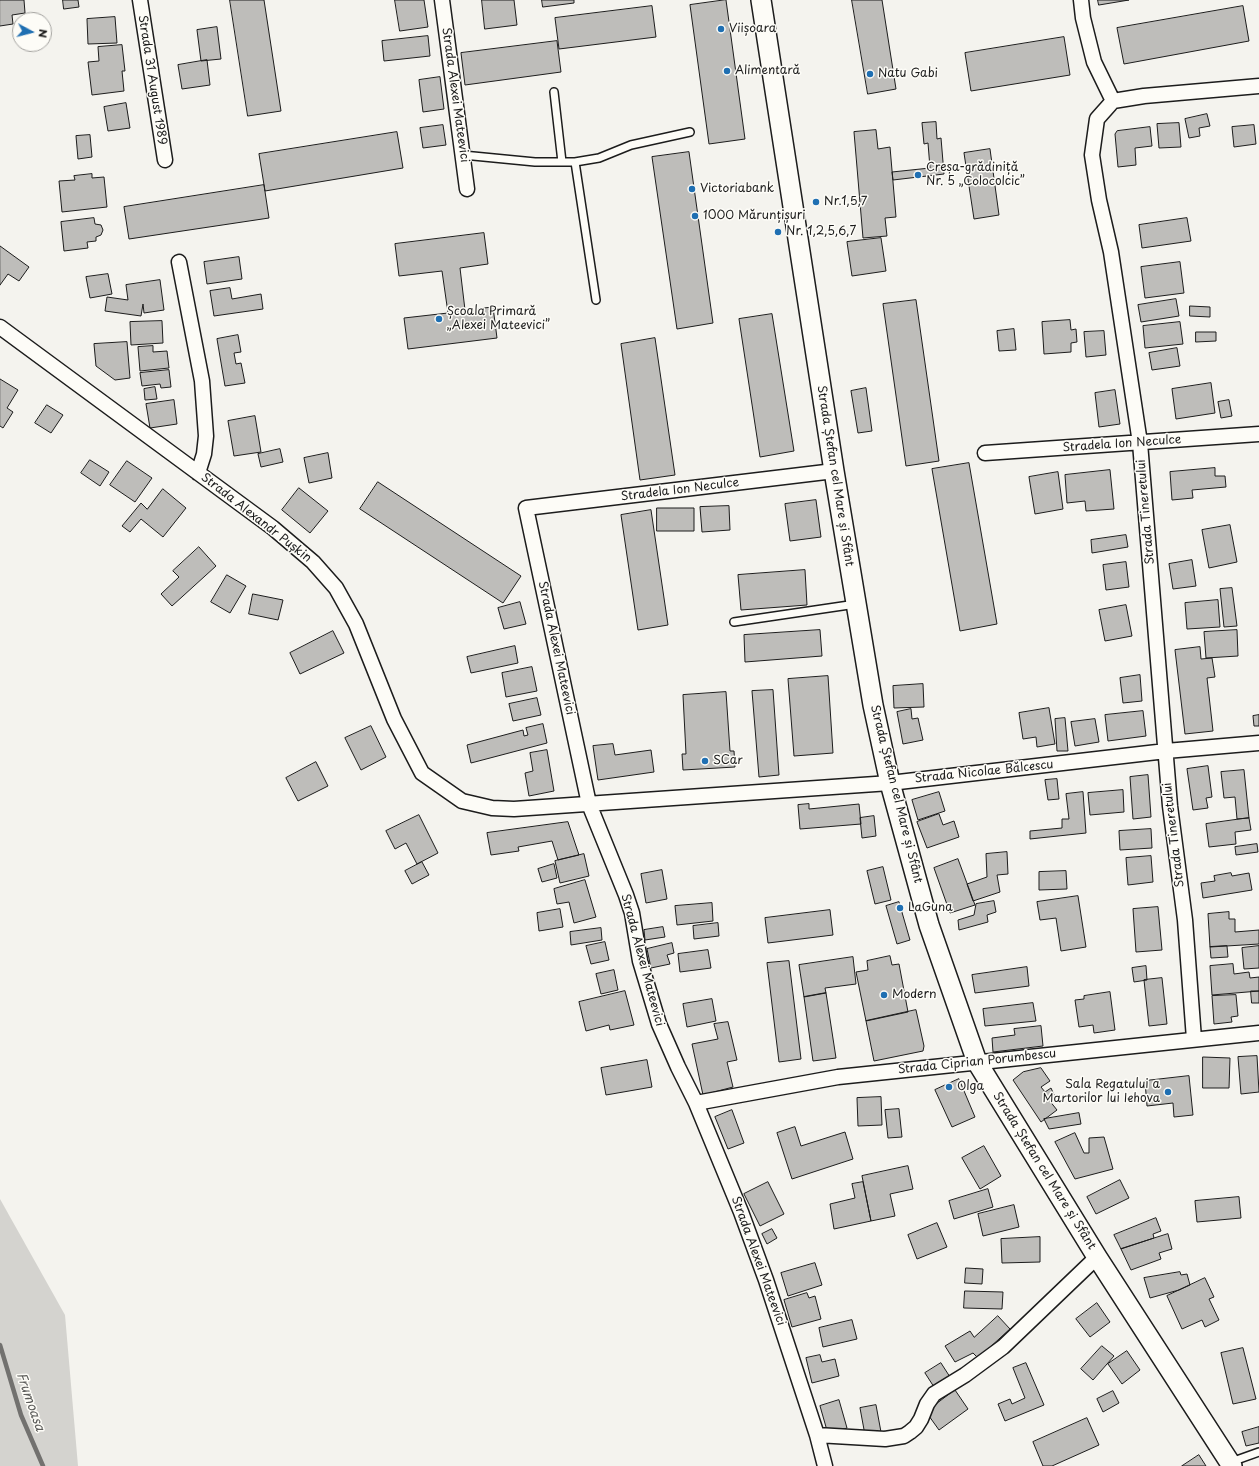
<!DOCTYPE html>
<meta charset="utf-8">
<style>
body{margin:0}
#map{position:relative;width:1259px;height:1466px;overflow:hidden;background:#f4f3ee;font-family:"Playpen Sans",sans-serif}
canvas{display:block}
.north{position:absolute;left:12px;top:12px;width:40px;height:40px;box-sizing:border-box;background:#fdfcf7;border:1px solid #a3a29f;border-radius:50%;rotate:97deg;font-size:11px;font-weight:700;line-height:16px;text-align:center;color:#1c1c1c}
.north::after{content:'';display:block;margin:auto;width:14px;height:18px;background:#1f6fb2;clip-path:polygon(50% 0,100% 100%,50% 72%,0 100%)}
</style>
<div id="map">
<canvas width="1259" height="1466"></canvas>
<div class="north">N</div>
</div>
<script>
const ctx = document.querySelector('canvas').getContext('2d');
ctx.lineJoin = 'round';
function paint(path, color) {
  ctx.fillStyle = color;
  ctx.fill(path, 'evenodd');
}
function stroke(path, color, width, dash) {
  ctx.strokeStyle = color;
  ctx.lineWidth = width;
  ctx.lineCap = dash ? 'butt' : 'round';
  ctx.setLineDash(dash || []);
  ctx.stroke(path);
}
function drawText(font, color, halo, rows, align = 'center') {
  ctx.font = font + ' "Playpen Sans",sans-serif';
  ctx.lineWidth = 3;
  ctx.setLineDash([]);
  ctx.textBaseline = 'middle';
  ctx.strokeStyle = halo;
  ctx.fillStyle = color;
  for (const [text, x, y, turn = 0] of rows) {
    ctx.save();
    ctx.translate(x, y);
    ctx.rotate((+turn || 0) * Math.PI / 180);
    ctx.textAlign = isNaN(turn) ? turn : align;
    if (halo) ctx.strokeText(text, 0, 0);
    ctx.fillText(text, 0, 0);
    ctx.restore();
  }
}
paint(new Path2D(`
 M 0,1199 L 65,1315 L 78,1466 L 0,1466 Z`), '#d4d3cf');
stroke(new Path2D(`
 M 0,1345 L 21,1415 L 43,1466`), '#72716f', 4.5);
const building = new Path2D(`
 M 0,0 L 24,0 L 25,13 L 12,15 L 13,24 L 0,26 Z
 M 63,0 L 78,0 L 79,7 L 64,9 Z
 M 230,0 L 264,0 L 281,111 L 248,116 Z
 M 395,0 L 424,0 L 428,27 L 400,31 Z
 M 482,0 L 514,0 L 517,25 L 485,29 Z
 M 542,0 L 574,0 L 574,3 L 543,7 Z
 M 726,0 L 745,139 L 709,144 L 690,5 Z
 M 852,0 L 882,0 L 896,89 L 868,94 Z
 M 1098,0 L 1129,0 L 1099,5 Z
 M 652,6 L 656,37 L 559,49 L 555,18 Z
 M 1243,6 L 1249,41 L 1124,64 L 1117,28 Z
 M 115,17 L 117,43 L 88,44 L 87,19 Z
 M 217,27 L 221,59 L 201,61 L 197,30 Z
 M 428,36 L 430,56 L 384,61 L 382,41 Z
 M 1064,37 L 1070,75 L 971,91 L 965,53 Z
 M 557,41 L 561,72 L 465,85 L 461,53 Z
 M 122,45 L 125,71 L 122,71 L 124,91 L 92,95 L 88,62 L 99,61 L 98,47 Z
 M 207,60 L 210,85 L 182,89 L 178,65 Z
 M 440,77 L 444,109 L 423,112 L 419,80 Z
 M 126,103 L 130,128 L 108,131 L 104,107 Z
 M 1207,114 L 1210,126 L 1199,128 L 1200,136 L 1189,138 L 1185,119 Z
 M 936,122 L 937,139 L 941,138 L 944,174 L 893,180 L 892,172 L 930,168 L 928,143 L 924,144 L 922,123 Z
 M 1179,123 L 1181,147 L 1159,148 L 1157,124 Z
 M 443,125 L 446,145 L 423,148 L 420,128 Z
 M 1254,125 L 1256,144 L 1234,147 L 1232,127 Z
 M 1150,127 L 1152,146 L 1135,148 L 1136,165 L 1118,167 L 1115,134 L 1117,131 Z
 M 876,130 L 878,149 L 890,147 L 896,217 L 885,218 L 887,236 L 863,238 L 854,132 Z
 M 397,132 L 403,168 L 265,191 L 259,154 Z
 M 90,135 L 92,157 L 78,159 L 76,136 Z
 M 990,149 L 999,215 L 974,219 L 964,153 Z
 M 689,152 L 713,323 L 677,329 L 652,157 Z
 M 92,174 L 92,178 L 104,177 L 107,207 L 62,212 L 59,181 L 75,180 L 74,176 Z
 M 264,185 L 269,218 L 129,239 L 124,207 Z
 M 94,218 L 95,224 L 101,225 L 103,230 L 101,235 L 96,237 L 96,241 L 87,242 L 88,248 L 64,251 L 61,222 Z
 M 1187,218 L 1191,241 L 1142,248 L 1139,225 Z
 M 484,233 L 488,264 L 460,268 L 465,310 L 493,307 L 497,338 L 408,349 L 404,318 L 448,313 L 442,271 L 399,276 L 395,244 Z
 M 881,238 L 886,271 L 852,276 L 847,242 Z
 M 0,246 L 29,267 L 19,281 L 8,274 L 0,285 Z
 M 239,257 L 242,279 L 207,284 L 204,262 Z
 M 1180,262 L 1184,293 L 1145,298 L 1141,267 Z
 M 108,274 L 112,294 L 90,298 L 86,277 Z
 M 160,280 L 164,310 L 144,313 L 143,304 L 141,316 L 105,311 L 107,297 L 128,300 L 126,285 Z
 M 230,288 L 232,299 L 261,294 L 263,309 L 214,316 L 210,291 Z
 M 1176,299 L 1179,316 L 1141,322 L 1138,305 Z
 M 916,300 L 939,461 L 906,466 L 883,304 Z
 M 1190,306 L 1210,307 L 1210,317 L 1190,316 Z
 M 772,314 L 794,451 L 760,457 L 739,319 Z
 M 1070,320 L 1071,330 L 1076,329 L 1077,342 L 1071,343 L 1071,352 L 1044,354 L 1042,322 Z
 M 162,321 L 163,343 L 131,345 L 130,322 Z
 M 1180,322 L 1183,344 L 1145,348 L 1143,326 Z
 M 1014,329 L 1016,350 L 999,351 L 997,331 Z
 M 1104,331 L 1106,355 L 1086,357 L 1084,332 Z
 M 1196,332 L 1216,332 L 1216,341 L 1196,342 Z
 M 238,335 L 241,352 L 234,353 L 236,364 L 241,363 L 245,383 L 225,386 L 217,339 Z
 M 655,338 L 675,475 L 640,480 L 621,344 Z
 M 127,342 L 130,378 L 115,380 L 96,366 L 94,344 Z
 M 153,346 L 153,352 L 167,351 L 169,368 L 140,371 L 138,347 Z
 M 1177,348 L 1180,366 L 1152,370 L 1149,353 Z
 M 169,370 L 171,387 L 161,388 L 160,384 L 142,386 L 140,373 Z
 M 0,379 L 18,390 L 7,408 L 13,412 L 3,428 L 0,426 Z
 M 1211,383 L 1215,413 L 1176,419 L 1172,389 Z
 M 155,387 L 157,399 L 145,400 L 144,389 Z
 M 866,388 L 872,431 L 858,433 L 851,391 Z
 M 1115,390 L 1120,424 L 1099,427 L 1095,393 Z
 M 174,400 L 177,424 L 150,428 L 146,404 Z
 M 1229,400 L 1232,416 L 1221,418 L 1218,402 Z
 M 47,405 L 63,415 L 51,433 L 35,423 Z
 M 255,416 L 261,452 L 234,456 L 228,421 Z
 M 280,449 L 283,462 L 261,467 L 258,454 Z
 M 328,453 L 332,478 L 309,483 L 304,458 Z
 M 90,460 L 109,472 L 100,486 L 81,473 Z
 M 127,461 L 152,478 L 135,502 L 110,485 Z
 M 969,463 L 997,624 L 960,631 L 932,469 Z
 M 1215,468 L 1215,476 L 1225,476 L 1226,487 L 1192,490 L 1193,498 L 1172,500 L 1170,472 Z
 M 1110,470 L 1114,509 L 1086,511 L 1085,501 L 1067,503 L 1065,475 Z
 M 1058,472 L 1063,509 L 1035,514 L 1029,477 Z
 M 378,482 L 521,576 L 503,603 L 360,509 Z
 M 299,488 L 328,511 L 310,533 L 282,510 Z
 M 163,489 L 186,508 L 163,537 L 141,519 L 130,532 L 122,526 L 141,503 L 147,509 Z
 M 816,500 L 821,537 L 790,541 L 785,504 Z
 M 729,506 L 730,530 L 702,532 L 700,507 Z
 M 657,508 L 694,508 L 694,531 L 657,531 Z
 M 651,510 L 668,625 L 638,630 L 621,515 Z
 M 1230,525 L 1237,562 L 1209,568 L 1202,530 Z
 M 1126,535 L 1128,547 L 1092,553 L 1091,540 Z
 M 199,547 L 216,566 L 172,606 L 161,594 L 179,577 L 173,571 Z
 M 1192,560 L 1196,586 L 1173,589 L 1169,564 Z
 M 1126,562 L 1129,587 L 1106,590 L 1103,565 Z
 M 805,570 L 807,605 L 741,610 L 738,575 Z
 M 227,575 L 246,586 L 230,613 L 211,602 Z
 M 1232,588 L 1237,626 L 1224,627 L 1220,589 Z
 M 253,594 L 283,600 L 278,620 L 249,614 Z
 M 1218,600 L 1220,627 L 1187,629 L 1185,603 Z
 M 520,602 L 526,624 L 504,629 L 498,608 Z
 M 1126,605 L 1132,636 L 1105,641 L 1099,610 Z
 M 820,630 L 822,656 L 745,662 L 744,635 Z
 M 1237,630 L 1238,656 L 1206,658 L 1204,632 Z
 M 333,631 L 344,653 L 300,674 L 290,653 Z
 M 515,646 L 518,663 L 471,673 L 467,657 Z
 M 1200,647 L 1201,659 L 1212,658 L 1215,677 L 1207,678 L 1213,731 L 1185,734 L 1175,650 Z
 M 532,667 L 537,691 L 506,697 L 502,673 Z
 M 1140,675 L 1142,701 L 1123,703 L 1120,678 Z
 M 828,676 L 833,753 L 794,756 L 788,679 Z
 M 923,684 L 924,707 L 894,708 L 893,686 Z
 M 773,690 L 779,775 L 759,777 L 752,691 Z
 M 726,692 L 730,751 L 734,751 L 735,767 L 683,770 L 682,754 L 686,754 L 683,695 Z
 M 537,698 L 541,715 L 513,721 L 509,704 Z
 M 1049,708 L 1055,744 L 1037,747 L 1036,737 L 1023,739 L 1019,713 Z
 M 911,709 L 912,719 L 918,718 L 923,740 L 903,744 L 897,712 Z
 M 1143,711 L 1146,736 L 1108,741 L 1105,715 Z
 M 1259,715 L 1259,726 L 1254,726 L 1253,716 Z
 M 1065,718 L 1068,751 L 1057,751 L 1055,719 Z
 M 1095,719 L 1099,742 L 1075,746 L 1071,722 Z
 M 543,724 L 547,743 L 471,763 L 467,745 L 523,730 L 524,736 L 528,735 L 526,728 Z
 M 371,726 L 386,757 L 361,770 L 345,738 Z
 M 613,744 L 615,755 L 651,750 L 654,772 L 598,780 L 593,746 Z
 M 547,750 L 554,791 L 529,796 L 525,773 L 533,771 L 530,753 Z
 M 316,762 L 328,786 L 298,801 L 286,778 Z
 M 1208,766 L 1212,797 L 1206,798 L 1208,808 L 1193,810 L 1187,769 Z
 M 1244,770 L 1249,818 L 1237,819 L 1235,797 L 1224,798 L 1221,772 Z
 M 1148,775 L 1151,817 L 1133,819 L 1130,777 Z
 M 1057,779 L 1059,799 L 1048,800 L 1045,780 Z
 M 1123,790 L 1124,812 L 1090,815 L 1088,793 Z
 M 939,792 L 945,811 L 918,820 L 912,800 Z
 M 1083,792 L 1086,833 L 1030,839 L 1030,831 L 1062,828 L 1062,819 L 1069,819 L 1066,794 Z
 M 809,804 L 809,809 L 859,804 L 861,824 L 800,829 L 798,805 Z
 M 939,814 L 943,825 L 954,821 L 959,837 L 927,848 L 917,822 Z
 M 419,815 L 438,853 L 417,864 L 406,843 L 395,849 L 386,831 Z
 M 874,816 L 876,836 L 862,838 L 860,818 Z
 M 1249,818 L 1251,830 L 1235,832 L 1236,844 L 1209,847 L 1206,824 Z
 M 568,822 L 579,855 L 558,860 L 552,841 L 518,847 L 519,851 L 491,855 L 487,833 Z
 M 1151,829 L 1152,848 L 1120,850 L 1119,831 Z
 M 1257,844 L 1258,852 L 1236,855 L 1235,847 Z
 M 1007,852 L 1008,874 L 997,875 L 1000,892 L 973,901 L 967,884 L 987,877 L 986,854 Z
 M 584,854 L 589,876 L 560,883 L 555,861 Z
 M 1151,856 L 1153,882 L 1128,885 L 1126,858 Z
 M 958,859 L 975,905 L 950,913 L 934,868 Z
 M 422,862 L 429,875 L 412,884 L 405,871 Z
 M 554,864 L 557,878 L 542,882 L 538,869 Z
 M 883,867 L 891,900 L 875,904 L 867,871 Z
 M 662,870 L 667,899 L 646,903 L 641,874 Z
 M 1066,871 L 1067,889 L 1039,890 L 1039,872 Z
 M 1231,873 L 1232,876 L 1249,873 L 1252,890 L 1203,898 L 1201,883 L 1215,881 L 1214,876 Z
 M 585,880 L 596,917 L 574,923 L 569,902 L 557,904 L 554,889 Z
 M 1078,896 L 1086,947 L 1061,951 L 1056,918 L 1040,920 L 1037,902 Z
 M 994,901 L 996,912 L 987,915 L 988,922 L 959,930 L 958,920 L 974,915 L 976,904 Z
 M 899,902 L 910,940 L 897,944 L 886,906 Z
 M 712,903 L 713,921 L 677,925 L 675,906 Z
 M 1158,907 L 1162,950 L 1136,952 L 1133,909 Z
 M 560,909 L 563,927 L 539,931 L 537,913 Z
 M 830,910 L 833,935 L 768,943 L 765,918 Z
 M 1229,912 L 1229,919 L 1235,919 L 1235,932 L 1259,930 L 1259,944 L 1210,947 L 1208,914 Z
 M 718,923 L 719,936 L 694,939 L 693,926 Z
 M 663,927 L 665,937 L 645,940 L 644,930 Z
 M 601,928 L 602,940 L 571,945 L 570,932 Z
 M 605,942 L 609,960 L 591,964 L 586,946 Z
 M 672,943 L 674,953 L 667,955 L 670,964 L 651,968 L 647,949 Z
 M 1227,946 L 1228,957 L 1211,958 L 1210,947 Z
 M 1259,946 L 1259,968 L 1244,969 L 1242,948 Z
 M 708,950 L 711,968 L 680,972 L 678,954 Z
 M 890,956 L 892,965 L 899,964 L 908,1012 L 866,1021 L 856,972 L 868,970 L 867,961 Z
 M 853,957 L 856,984 L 825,988 L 826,993 L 804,997 L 799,965 Z
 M 789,961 L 801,1059 L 779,1062 L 767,963 Z
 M 1233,964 L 1234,974 L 1249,972 L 1250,978 L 1259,977 L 1259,991 L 1212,995 L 1210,966 Z
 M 1146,966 L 1147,980 L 1134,982 L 1132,968 Z
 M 1027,967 L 1029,986 L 975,993 L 972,975 Z
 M 614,970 L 618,990 L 601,994 L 596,974 Z
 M 1162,978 L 1167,1024 L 1149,1026 L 1144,980 Z
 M 625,991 L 634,1025 L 610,1030 L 609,1025 L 586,1031 L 579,1002 Z
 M 1251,991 L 1259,991 L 1259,1003 L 1252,1003 Z
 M 1110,992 L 1115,1030 L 1094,1033 L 1093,1025 L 1079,1027 L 1075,1000 L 1084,999 L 1084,996 Z
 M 826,993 L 836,1058 L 813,1061 L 804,997 Z
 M 1236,995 L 1238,1016 L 1231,1017 L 1232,1022 L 1214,1024 L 1212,996 Z
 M 712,999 L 716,1021 L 687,1027 L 683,1004 Z
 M 1033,1003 L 1036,1021 L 985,1026 L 983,1009 Z
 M 916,1010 L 924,1046 L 923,1051 L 874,1061 L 866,1021 Z
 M 728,1022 L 737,1060 L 727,1062 L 733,1087 L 703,1095 L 692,1044 L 718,1039 L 714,1024 Z
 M 1041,1026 L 1043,1046 L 993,1052 L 992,1038 L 1015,1035 L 1014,1029 Z
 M 1257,1056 L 1259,1092 L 1241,1094 L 1238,1057 Z
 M 1203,1057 L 1230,1058 L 1229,1088 L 1203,1088 Z
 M 647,1060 L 652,1087 L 606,1095 L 601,1068 Z
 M 1041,1068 L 1050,1081 L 1041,1087 L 1045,1092 L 1051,1088 L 1055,1097 L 1049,1100 L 1057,1110 L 1041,1122 L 1013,1080 L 1023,1072 Z
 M 1189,1076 L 1193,1115 L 1174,1117 L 1173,1103 L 1147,1106 L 1145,1081 Z
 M 959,1079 L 975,1117 L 952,1127 L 935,1090 Z
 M 881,1097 L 882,1125 L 858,1126 L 857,1098 Z
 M 899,1109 L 902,1137 L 888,1138 L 885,1110 Z
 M 732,1110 L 744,1143 L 728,1149 L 715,1117 Z
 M 1079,1113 L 1081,1124 L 1049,1129 L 1044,1119 Z
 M 795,1127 L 801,1146 L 845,1132 L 853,1159 L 792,1179 L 777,1133 Z
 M 1075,1133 L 1084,1153 L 1089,1153 L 1089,1138 L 1104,1137 L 1113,1169 L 1075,1179 L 1055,1142 Z
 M 984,1146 L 1001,1176 L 980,1189 L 962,1158 Z
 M 908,1166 L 913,1189 L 890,1194 L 895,1216 L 871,1221 L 862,1176 Z
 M 1120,1180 L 1129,1198 L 1096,1214 L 1087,1197 Z
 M 768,1182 L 784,1214 L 760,1226 L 744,1194 Z
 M 863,1182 L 871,1221 L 834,1229 L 830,1204 L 855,1198 L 852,1184 Z
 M 988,1189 L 993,1207 L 954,1219 L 949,1201 Z
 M 1239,1197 L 1241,1218 L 1197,1222 L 1195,1201 Z
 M 1014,1205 L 1019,1227 L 983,1236 L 978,1214 Z
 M 1156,1218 L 1161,1231 L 1153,1234 L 1154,1238 L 1121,1249 L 1114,1235 Z
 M 937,1223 L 947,1247 L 917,1259 L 908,1235 Z
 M 772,1229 L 777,1238 L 767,1244 L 762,1234 Z
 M 1168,1234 L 1172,1249 L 1159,1253 L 1161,1259 L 1131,1270 L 1121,1249 Z
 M 1040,1237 L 1040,1262 L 1002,1263 L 1001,1239 Z
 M 815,1263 L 822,1285 L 788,1296 L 781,1273 Z
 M 966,1268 L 983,1269 L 982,1284 L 965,1283 Z
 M 1180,1272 L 1181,1275 L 1187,1274 L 1190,1285 L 1179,1290 L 1150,1298 L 1144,1278 Z
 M 1205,1278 L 1214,1297 L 1209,1299 L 1219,1320 L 1205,1327 L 1202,1320 L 1182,1329 L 1167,1296 Z
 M 965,1291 L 1003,1292 L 1002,1309 L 964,1308 Z
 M 807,1293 L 809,1298 L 815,1296 L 821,1319 L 792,1327 L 784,1300 Z
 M 1097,1303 L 1110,1322 L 1090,1337 L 1076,1319 Z
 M 998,1316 L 1010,1329 L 978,1358 L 973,1353 L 955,1362 L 945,1346 L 970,1331 L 974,1337 Z
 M 852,1320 L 857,1339 L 823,1347 L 819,1328 Z
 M 1102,1346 L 1114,1356 L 1093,1380 L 1081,1369 Z
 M 1243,1348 L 1256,1399 L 1233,1404 L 1221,1353 Z
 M 1127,1351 L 1140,1370 L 1122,1384 L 1108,1364 Z
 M 820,1355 L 822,1362 L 835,1359 L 839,1376 L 812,1383 L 806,1358 Z
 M 941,1363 L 950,1377 L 934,1387 L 925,1373 Z
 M 1026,1363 L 1044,1405 L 1005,1421 L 998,1404 L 1010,1399 L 1012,1404 L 1025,1398 L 1013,1368 Z
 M 955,1390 L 968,1409 L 939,1430 L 929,1416 L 935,1405 Z
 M 1113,1391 L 1119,1403 L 1103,1412 L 1097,1399 Z
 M 839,1400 L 847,1428 L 828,1434 L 820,1406 Z
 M 876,1405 L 881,1432 L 865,1435 L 860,1408 Z
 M 1087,1418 L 1099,1445 L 1052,1466 L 1043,1466 L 1033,1442 Z
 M 1259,1427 L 1259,1443 L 1246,1446 L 1242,1432 Z
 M 1199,1455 L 1206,1466 L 1182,1466 Z`);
paint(building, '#bebdba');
stroke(building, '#1c1c1c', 1);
const lane = new Path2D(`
 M 554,92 L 562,162
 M 463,155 L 535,162 L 575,162 L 599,158 L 631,145 L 690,132
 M 575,162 L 596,300
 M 734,622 L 856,604
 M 1231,1462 L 1259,1452`);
const street = new Path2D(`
 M 140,0 L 165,160
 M 442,0 L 467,189
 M 1081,0 L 1083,18 L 1094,62 L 1113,101 L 1097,119 L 1092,155 L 1099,200 L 1111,252 L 1140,443 L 1170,806 L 1185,920 L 1194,1039
 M 1113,101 L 1144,96 L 1259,86
 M 179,262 L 202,381 L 206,436 L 204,454 L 198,473
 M 0,327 L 273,528 L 313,562 L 336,588 L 356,624 L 394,719 L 422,773 L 462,801 L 492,808 L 514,809 L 890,783 L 1166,751 L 1259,743
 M 985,453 L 1259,434
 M 696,1103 L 838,1077 L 1259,1033
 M 817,1435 L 885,1439 L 904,1436 L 910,1432 L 916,1427 L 921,1419 L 927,1404 L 934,1394 L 965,1375 L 1003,1347 L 1097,1257
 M 825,1466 L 817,1435 L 766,1280 L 741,1212 L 696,1103 L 678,1067 L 659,1024 L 640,961 L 632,913 L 626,895 L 589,804 L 526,508 L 834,471`);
const secondary = new Path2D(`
 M 761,0 L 834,471 L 873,705 L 890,783 L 929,925 L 977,1062 L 1097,1257 L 1232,1466`);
stroke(lane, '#1c1c1c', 10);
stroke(street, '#1c1c1c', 17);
stroke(secondary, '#1c1c1c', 22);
stroke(lane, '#fdfcf7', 7);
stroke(street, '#fdfcf7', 14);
stroke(secondary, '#fdfcf7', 19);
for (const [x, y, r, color] of [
 [721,29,4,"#1f6fb2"],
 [727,71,4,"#1f6fb2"],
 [870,74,4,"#1f6fb2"],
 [918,175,4,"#1f6fb2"],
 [692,189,4,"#1f6fb2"],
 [816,202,4,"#1f6fb2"],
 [695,216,4,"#1f6fb2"],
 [778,232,4,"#1f6fb2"],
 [439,319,4,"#1f6fb2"],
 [705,761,4,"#1f6fb2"],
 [900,908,4,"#1f6fb2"],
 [884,995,4,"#1f6fb2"],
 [949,1087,4,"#1f6fb2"],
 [1168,1092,4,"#1f6fb2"]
]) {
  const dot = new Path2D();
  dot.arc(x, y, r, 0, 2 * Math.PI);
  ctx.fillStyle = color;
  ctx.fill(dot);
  stroke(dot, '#fdfcf7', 1.5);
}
drawText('12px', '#1c1c1c', '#fdfcf7', [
 ["Viișoara",729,29],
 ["Alimentară",735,71],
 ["Natu Gabi",878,74],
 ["Creșa-grădiniță",926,168],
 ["Nr. 5 „Colocolcic”",926,182],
 ["Victoriabank",700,189],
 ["Nr.1,5,7",824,202],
 ["1000 Mărunțișuri",703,216],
 ["Nr. 1,2,5,6,7",786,232],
 ["Școala Primară",447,312],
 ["„Alexei Mateevici”",447,326],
 ["SCar",713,761],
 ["LaGuna",908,908],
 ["Modern",892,995],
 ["Sala Regatului a",1160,1085,"right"],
 ["Martorilor lui Iehova",1160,1099,"right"],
 ["Olga",957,1087]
], 'left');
drawText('12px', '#1c1c1c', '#fdfcf7', [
 ["Strada 31 August 1989",152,80,81],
 ["Strada Alexei Mateevici",455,95,82],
 ["Stradela Ion Neculce",1122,444,-4],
 ["Strada Ștefan cel Mare și Sfânt",835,476,81],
 ["Stradela Ion Neculce",680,490,-7],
 ["Strada Tineretului",1146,512,-95],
 ["Strada Alexandr Pușkin",256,518,38],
 ["Strada Alexei Mateevici",556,648,78],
 ["Strada Nicolae Bălcescu",984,772,-6],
 ["Strada Ștefan cel Mare și Sfânt",896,794,76],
 ["Strada Tineretului",1174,835,-97],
 ["Strada Alexei Mateevici",642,960,75],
 ["Strada Ciprian Porumbescu",977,1062,-6],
 ["Strada Ștefan cel Mare și Sfânt",1044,1171,58],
 ["Strada Alexei Mateevici",758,1261,70]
]);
drawText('italic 13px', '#5c5c5a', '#fdfcf7', [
 ["Frumoasa",30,1402,71]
]);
</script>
